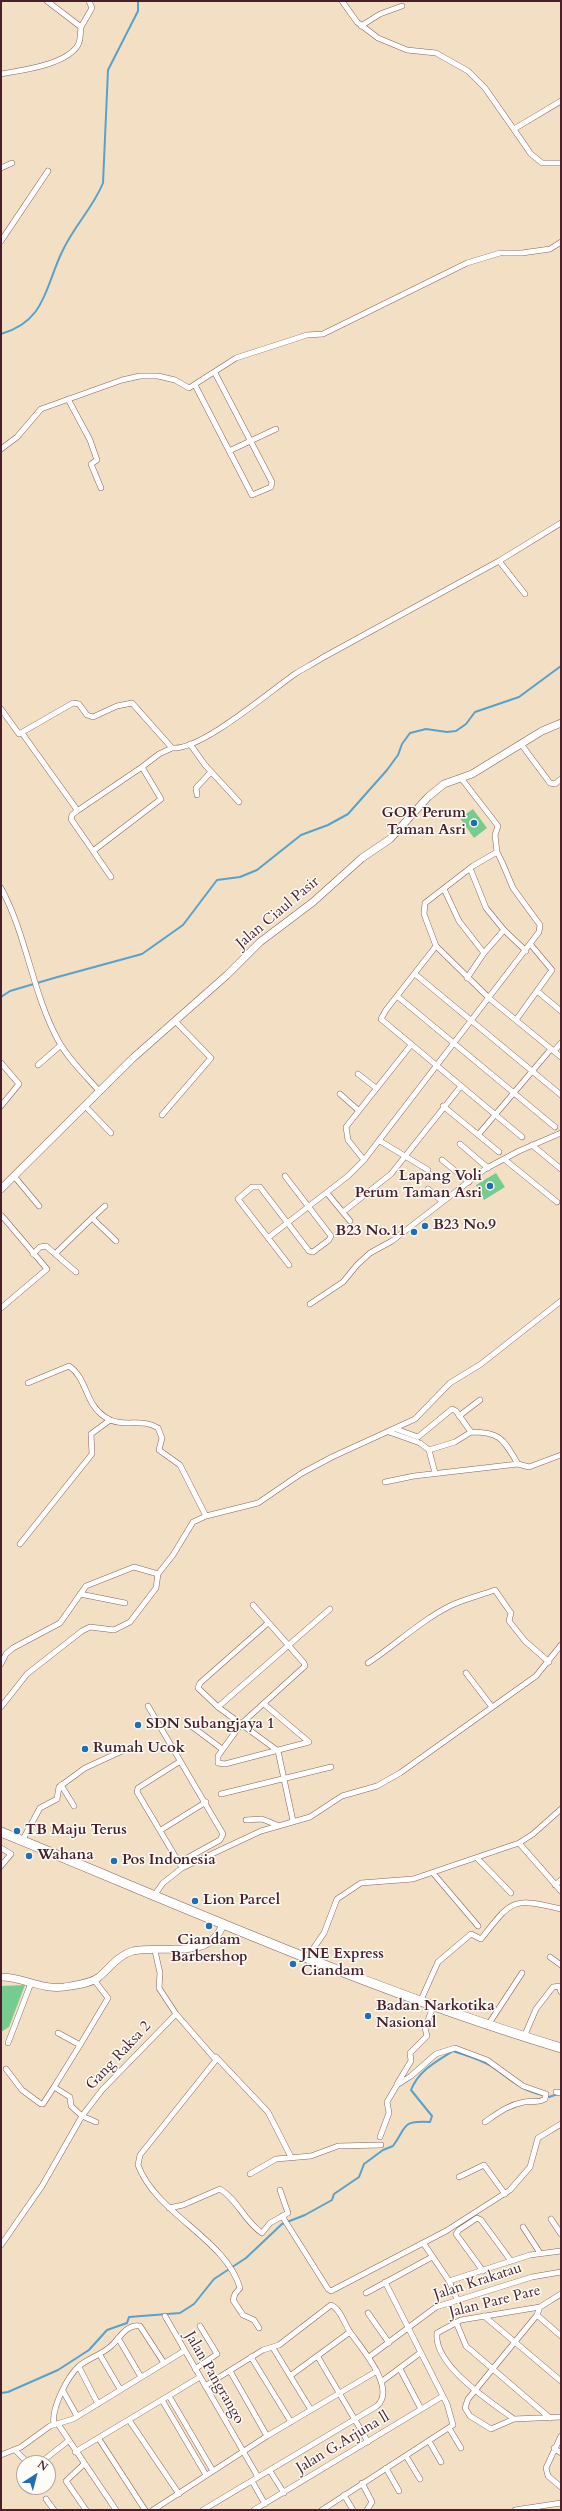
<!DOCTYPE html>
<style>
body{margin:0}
#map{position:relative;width:562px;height:2511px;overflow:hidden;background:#f3e0c4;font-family:Cardo,serif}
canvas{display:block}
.frame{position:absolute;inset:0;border:2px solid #4a1f2b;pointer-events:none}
.north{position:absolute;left:16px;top:2455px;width:40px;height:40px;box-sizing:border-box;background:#fdfcf7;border:1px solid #b5a4a5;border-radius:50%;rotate:36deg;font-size:11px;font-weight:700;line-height:16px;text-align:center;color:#4a1f2b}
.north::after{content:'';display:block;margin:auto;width:14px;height:18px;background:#1f6fb2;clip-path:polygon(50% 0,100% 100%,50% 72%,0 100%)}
</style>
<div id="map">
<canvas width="562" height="2511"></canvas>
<div class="frame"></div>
<div class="north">N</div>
</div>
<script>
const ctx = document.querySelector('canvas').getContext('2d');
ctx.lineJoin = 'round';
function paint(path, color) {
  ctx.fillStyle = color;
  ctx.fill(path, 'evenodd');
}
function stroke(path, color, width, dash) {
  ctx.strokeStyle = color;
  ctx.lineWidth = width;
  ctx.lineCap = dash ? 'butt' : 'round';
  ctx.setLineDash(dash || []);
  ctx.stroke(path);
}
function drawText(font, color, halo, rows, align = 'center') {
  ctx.font = font + ' Cardo,serif';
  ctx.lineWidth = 3;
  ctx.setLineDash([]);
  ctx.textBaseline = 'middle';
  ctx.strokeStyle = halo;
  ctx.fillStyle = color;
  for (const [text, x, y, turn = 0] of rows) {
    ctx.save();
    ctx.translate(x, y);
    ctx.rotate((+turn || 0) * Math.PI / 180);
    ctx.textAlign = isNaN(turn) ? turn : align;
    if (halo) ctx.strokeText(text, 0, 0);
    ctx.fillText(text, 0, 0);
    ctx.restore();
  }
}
paint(new Path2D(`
 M 473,809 L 487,828 L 474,838 L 460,818 Z
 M 496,1173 L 505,1187 L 484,1200 L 476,1185 Z
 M 25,1985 L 9,2027 L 1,2032 L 1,1986 Z`), '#76cb8e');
stroke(new Path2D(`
 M 1,334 C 46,321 45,287 62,252 C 73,227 93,208 103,183 L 108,70 L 138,11 L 138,1
 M 1,997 L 10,991 L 54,978 L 142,954 L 183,925 L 217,880 L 240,877 L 257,870 L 301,835 L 328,825 L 348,814 L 387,770 L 398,755 L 402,744 L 410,733 L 426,729 L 447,732 L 456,731 L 466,724 L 475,712 L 519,697 L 561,666
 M 549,2097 L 558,2094
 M 1,2393 L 8,2392 L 58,2370 L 89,2350 L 107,2330 L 127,2323 L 129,2317 L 180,2313 L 194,2304 L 214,2279 L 246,2258 L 282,2224 L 305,2215 L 332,2200 L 334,2194 L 359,2177 L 364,2164 L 383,2150 L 393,2146 C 407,2127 401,2120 430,2122 L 432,2116 L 411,2090 C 419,2070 436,2062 453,2051 C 465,2055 480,2059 491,2066 C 509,2078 521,2091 543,2095`), '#56a2ce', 2);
const street = new Path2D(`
 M 47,1 L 81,27 L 92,8 L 89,1
 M 342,1 L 357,22 L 378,38 L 407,50 L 436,53 L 468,71 L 485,88 L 531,154 L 542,163 L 561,163
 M 361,26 L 380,14 L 402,6
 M 1,74 C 22,70 66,65 78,45 C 81,40 80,33 81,27
 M 514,129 L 561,101
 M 1,168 L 12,163
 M 1,241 L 48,171
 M 195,385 L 252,495 L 271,487 L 272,482 L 215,373
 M 68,399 L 90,440 L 97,460 L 91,464 L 101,488
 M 1,449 L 17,437 L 41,409 L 122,380 L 140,376 L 158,376 L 175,380 L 189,388 L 236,358 L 307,335 L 323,334 L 467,263 L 500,253 L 522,253 L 550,249 L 561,242
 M 229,451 L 276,429
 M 499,561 L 525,594
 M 1,709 L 19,734 L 73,703 L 79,704 L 87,715 L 93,717 L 117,706 L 132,703 L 172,748 C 201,751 270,691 295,674 C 304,668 313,664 322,658 L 499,561 L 561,523
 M 22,733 L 75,807 L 77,811 L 72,815 L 71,819 L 111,877
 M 190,744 L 205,765 L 239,802
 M 521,744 L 550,783 L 555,784 L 561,779
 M 197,795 L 196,788 L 211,772
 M 77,811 L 142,767
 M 93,851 L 161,799 L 142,767 L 159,754 L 172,748
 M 497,852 L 473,866 L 425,903 L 424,914 L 436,946 L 386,1010 L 381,1019 L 522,1137
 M 470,868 L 486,908 L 504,930 L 526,951
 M 1,888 C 27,936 32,992 58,1040 C 68,1059 86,1076 100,1092
 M 444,889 L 459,921 L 484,953
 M 436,946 L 490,999 L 561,1057
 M 415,974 L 561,1095
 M 467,978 L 484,953 L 504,930
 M 537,991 L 561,1011
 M 397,996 L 555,1127
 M 516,1020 L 552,970 L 531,945
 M 554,1051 L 561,1043
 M 1,1063 L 19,1084 L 1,1106
 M 38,1065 L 61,1045
 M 358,1074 L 376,1088
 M 340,1094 L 358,1110
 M 443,1106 L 499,1152
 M 86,1107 L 111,1133
 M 162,1115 L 211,1058 L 176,1022
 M 478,1135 L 551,1049
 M 380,1141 L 428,1170
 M 460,1144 L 488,1168
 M 532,1145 L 561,1169
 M 504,1159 L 557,1202
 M 364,1160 L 348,1140 L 346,1127 L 411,1045
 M 442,1160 L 469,1182
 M 14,1176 L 39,1206
 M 285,1176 L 331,1236 L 329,1240 L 313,1252 L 309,1251 L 260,1187 L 252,1187 L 238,1199 L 289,1265
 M 428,1189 L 442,1201
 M 327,1193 L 350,1221
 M 343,1212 L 391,1174 L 461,1086
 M 92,1218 L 105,1206
 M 269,1237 L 348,1176 L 364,1160 L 539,932 L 540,925 L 513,888 L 502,862 L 497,852 L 495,835 L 498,826 L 461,778
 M 33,1254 L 40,1247 L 46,1246 L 76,1272
 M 55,1254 L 92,1218 L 116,1241
 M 310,1304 L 343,1282 L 357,1265 L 370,1253 L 392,1241 L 485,1169 L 519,1151 L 561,1133
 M 1,1308 L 47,1269 L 2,1216
 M 28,1383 L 69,1366 C 88,1379 84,1403 105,1417 C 122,1429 141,1417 158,1428 L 162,1438 L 159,1450 L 180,1465 L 206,1516
 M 459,1416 L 480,1400
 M 396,1429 L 418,1437
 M 389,1432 L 420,1443 L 429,1450 L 455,1442 L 471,1432 C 501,1432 503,1439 518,1464
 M 418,1437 L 452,1409 L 456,1411 L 471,1432
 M 429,1450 L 435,1473
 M 385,1482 L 414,1476 L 518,1464 L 529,1467 L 561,1455
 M 20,1544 L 92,1454 L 91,1434 L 110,1420
 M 80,1594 L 125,1603
 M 253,1605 L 304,1663 L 305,1666 L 241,1724 L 218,1756 L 218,1763 L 225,1764 L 309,1742 L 264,1704
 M 268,1623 L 200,1683 L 198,1688 L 218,1707 L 278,1751
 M 368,1663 C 397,1644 421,1620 452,1605 C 465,1599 481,1595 495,1590 L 511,1613 L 509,1621 L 525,1641 L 549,1662
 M 1,1664 L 6,1654 L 13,1648 L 60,1623 L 86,1586 L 134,1567 L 158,1574
 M 466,1673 L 492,1707
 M 148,1706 L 223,1834 L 220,1840 L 180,1862
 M 1,1707 L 27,1674 L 82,1631 L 90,1627 L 114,1630 L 130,1622 L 156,1588 L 158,1574 L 173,1555 L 193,1522 L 206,1516 L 258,1503 L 302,1473 L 332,1457 L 415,1419 L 450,1383 L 481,1364 L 561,1301
 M 218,1707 L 330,1609
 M 190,1725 L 222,1749
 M 278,1751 L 293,1821
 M 179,1762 L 138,1788 L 137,1792 L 181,1866
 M 61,1785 L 74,1806
 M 221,1794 L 331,1767
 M 246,1820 L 262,1819 L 277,1825
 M 161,1830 L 206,1802
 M 22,1841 L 40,1808 L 57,1799 L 59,1787 L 85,1768 L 122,1751
 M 519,1843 L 561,1891
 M 1,1848 L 11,1854 L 1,1866
 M 477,1858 L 511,1893
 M 433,1873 L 478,1926
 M 555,1885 L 561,1880
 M 153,1897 L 163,1883 L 182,1868 L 261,1831 L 310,1817 L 342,1796 L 377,1786 L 400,1773 L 536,1676 L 561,1645
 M 155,1951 L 160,1973 L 159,1988 L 176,2014 L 216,2060 L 140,2155 L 138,2165 C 156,2214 226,2239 240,2288 L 235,2294 L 233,2300 L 243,2315 L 254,2320 L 259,2328
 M 550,1957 L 561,1965
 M 306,1959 L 324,1933 L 337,1899 L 361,1883 L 413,1879 L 519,1843 L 533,1834 L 561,1809
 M 559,1986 L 561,1992
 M 420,2002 L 438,1962 L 471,1934 L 481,1939 C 512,1900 511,1897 561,1909
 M 488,2025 L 522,1973
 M 58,2033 L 80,2045 L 108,1998 L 94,1980
 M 524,2037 L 536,2009 L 553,1987 L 561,1986
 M 8,2043 L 31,1983
 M 80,2045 L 54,2087 L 70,2097 L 71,2106 L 82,2116 L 96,2122
 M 216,2057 L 268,2112 L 291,2157
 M 6,2069 L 22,2090 L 41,2104 L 43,2104 L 54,2087
 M 397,2084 L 411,2061 L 410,2053 L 427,2036 L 425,2028 L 433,2007
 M 556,2092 L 561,2093
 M 380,2137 L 389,2113 L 387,2102 L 397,2085 L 411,2076 L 436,2054 L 455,2048 L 487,2060 L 523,2086 L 546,2094 L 545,2099 C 537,2104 532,2100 524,2102 C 508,2105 498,2113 485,2122
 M 250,2174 L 276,2159 L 311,2156 L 338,2146 L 381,2145
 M 459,2177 L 484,2165 L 505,2194
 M 169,2208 L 183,2205 L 220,2189 C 238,2200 244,2221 262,2233 L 270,2223 L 288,2213 L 280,2190
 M 282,2216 L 328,2289 L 331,2291 L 446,2231 L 510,2190 L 530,2167 L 538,2138 L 561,2124
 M 551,2219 L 561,2234
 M 523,2227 L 540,2253
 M 424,2244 L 449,2281 L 457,2299
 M 1,2245 L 42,2186 L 82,2116 L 102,2090 L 176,2014
 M 483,2271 L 456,2234 L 459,2230 L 477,2218 L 481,2220 L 511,2261
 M 449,2281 L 530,2255 L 561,2251
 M 366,2293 L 432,2257
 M 540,2307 L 537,2315 L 468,2399 L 465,2408 L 470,2416 L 491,2429 L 514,2419 L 561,2417
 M 368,2313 L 389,2343
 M 537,2315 L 561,2336
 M 165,2316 L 258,2477
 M 484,2316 L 561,2381
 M 456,2322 L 466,2346 L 550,2418
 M 118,2338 L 141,2377
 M 273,2348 L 311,2410
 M 100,2355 L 120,2389
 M 251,2357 L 291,2422
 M 318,2357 L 368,2442
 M 369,2357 L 436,2307 L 532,2277 L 561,2272
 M 79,2367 L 98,2404
 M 195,2369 L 217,2354 L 200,2326
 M 400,2369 L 421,2409
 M 230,2371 L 267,2436
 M 290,2376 L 350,2332
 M 381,2382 L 420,2353
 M 63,2391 L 77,2416
 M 169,2396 L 213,2471
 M 162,2400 L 206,2475
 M 514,2419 C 492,2403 433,2365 437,2333 L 461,2320 L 540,2307 L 561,2294
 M 129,2420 L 179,2494
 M 54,2424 C 51,2409 67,2377 79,2366 C 89,2358 101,2355 111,2346 C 119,2339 127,2323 140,2326 L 164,2363
 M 58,2424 L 116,2510
 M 449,2428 L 461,2448
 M 561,2436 L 546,2468 L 548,2476 L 561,2487
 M 99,2439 L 145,2510
 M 429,2441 L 441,2462
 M 554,2448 L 561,2453
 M 15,2450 L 28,2463
 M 75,2452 L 200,2377
 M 1,2455 L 21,2447 L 50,2426 L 73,2419 L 184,2351
 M 406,2456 L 420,2479
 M 40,2463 L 68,2441
 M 84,2464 L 66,2481 L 86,2510
 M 386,2468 L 399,2491
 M 270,2471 L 284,2493
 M 252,2481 L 265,2504
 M 362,2483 L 372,2502 L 367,2510
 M 344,2495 L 353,2510
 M 46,2499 L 54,2510
 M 153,2510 L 267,2436 L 377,2371
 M 203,2510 L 377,2406 C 397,2388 361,2348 350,2332 C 345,2325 340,2308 331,2305 L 279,2345 L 263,2350 L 205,2386
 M 254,2510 L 443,2396
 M 322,2510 L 453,2425 L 447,2404 L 385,2282
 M 515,2510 L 561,2503`);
const secondary = new Path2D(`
 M 1,1189 L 133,1058 L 227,975 L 260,942 L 313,902 L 362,858 L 390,839 L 428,797 L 444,784 L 472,774 L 542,731 L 561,723
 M 1,1977 C 23,1977 42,1990 64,1987 C 75,1985 90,1984 99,1977 C 110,1968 118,1955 133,1951 C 162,1944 210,1962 223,1924`);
const highway = new Path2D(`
 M 1,1832 C 187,1908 369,1990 561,2048`);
stroke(street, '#856361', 6);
stroke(secondary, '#856361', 8);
stroke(highway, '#856361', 10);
stroke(street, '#fff', 5);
stroke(secondary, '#fff', 7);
stroke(highway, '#fff', 9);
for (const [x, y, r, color] of [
 [474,823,4,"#1f6fb2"],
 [490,1186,4,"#1f6fb2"],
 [425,1226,4,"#1f6fb2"],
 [414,1232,4,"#1f6fb2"],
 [138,1725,4,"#1f6fb2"],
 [85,1749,4,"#1f6fb2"],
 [17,1831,4,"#1f6fb2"],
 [29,1856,4,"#1f6fb2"],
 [114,1861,4,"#1f6fb2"],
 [195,1901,4,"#1f6fb2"],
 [209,1926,4,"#1f6fb2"],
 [293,1964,4,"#1f6fb2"],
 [368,2016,4,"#1f6fb2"]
]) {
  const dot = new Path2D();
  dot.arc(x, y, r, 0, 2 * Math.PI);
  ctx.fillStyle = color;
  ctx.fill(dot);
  stroke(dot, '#fdfcf7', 1.5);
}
drawText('bold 15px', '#4a1f2b', '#fdfcf7', [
 ["GOR Perum",466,814,"right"],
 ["Taman Asri",466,831,"right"],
 ["Lapang Voli",482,1177,"right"],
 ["Perum Taman Asri",482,1194,"right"],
 ["B23 No.9",433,1226],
 ["B23 No.11",406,1232,"right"],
 ["SDN Subangjaya 1",146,1725],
 ["Rumah Ucok",93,1749],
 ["TB Maju Terus",25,1831],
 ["Wahana",37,1856],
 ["Pos Indonesia",122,1861],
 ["Lion Parcel",203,1901],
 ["Ciandam",209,1941,"center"],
 ["Barbershop",209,1958,"center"],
 ["JNE Express",301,1955],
 ["Ciandam",301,1972],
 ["Badan Narkotika",376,2007],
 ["Nasional",376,2024]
], 'left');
drawText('15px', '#4a1f2b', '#fdfcf7', [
 ["Jalan Ciaul Pasir",278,913,-40],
 ["Gang Raksa 2",119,2056,-47],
 ["Jalan Krakatau",478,2282,-18],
 ["Jalan Pare Pare",495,2302,-14],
 ["Jalan Pangrango",214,2378,60],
 ["Jalan G.Arjuna ll",343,2443,-31]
]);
</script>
